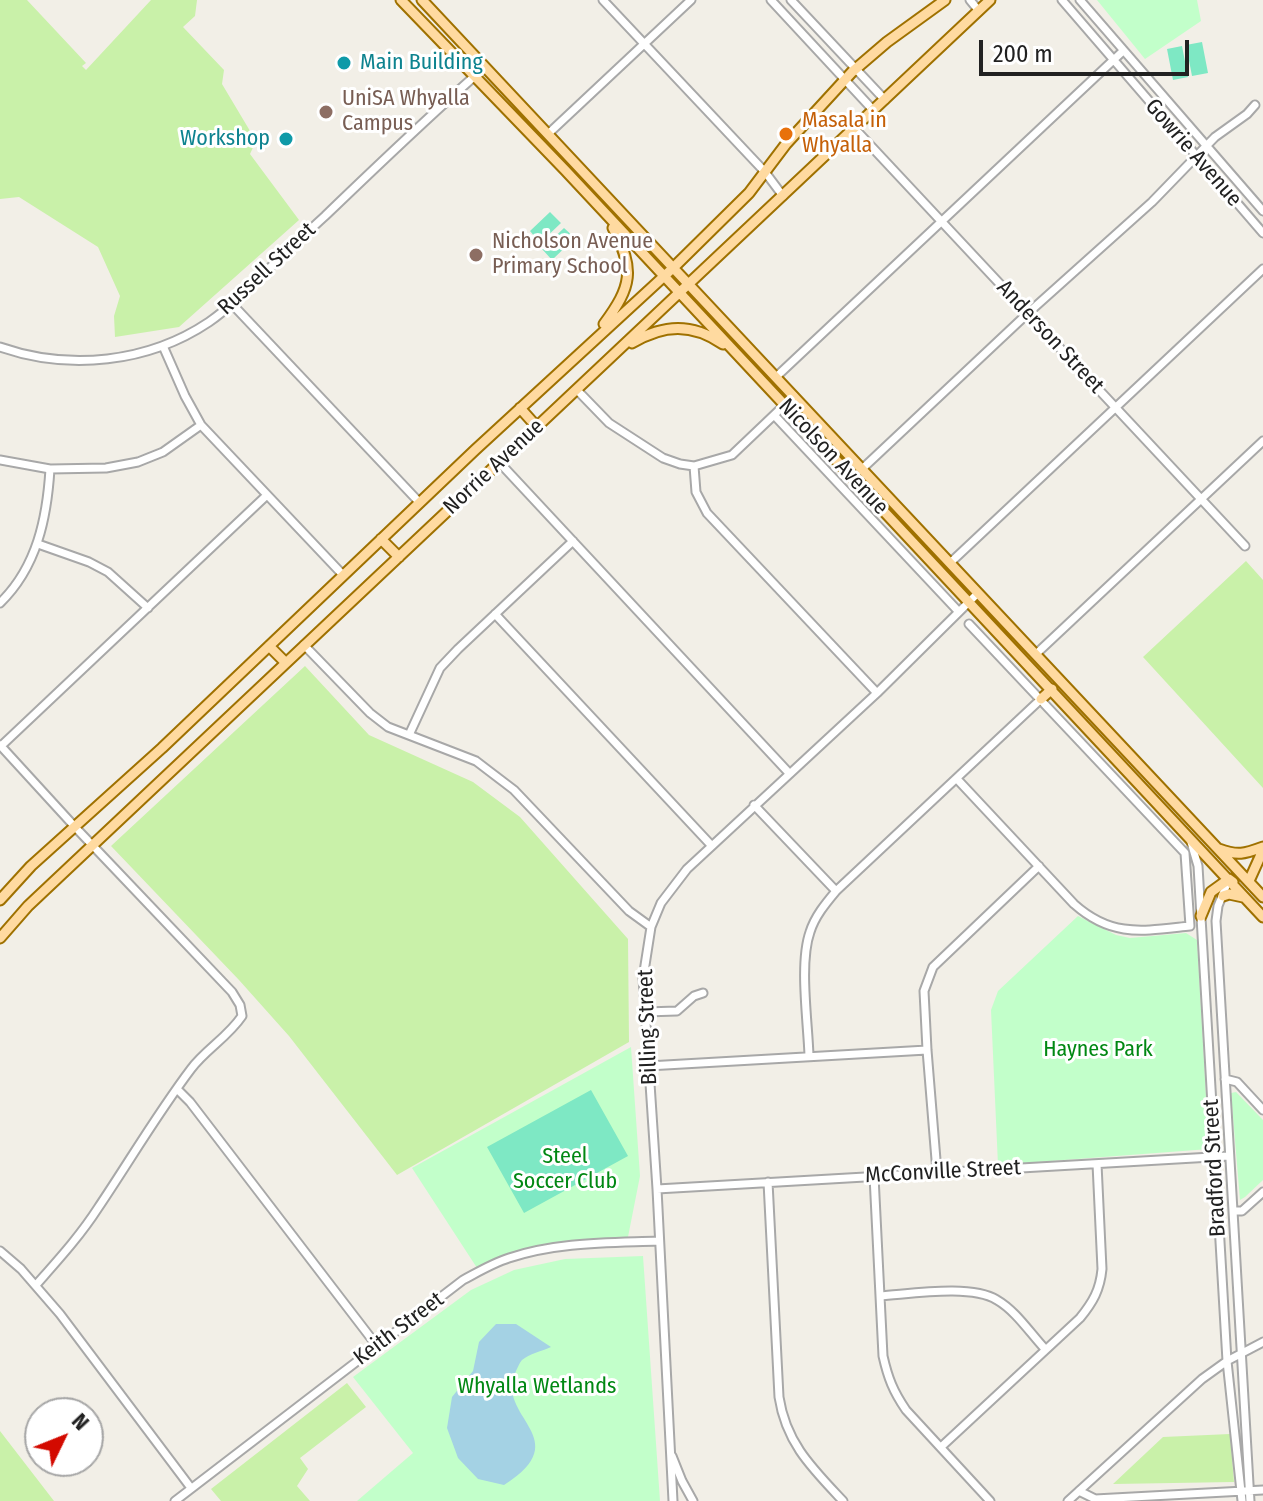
<!DOCTYPE html>
<style>
body{margin:0}
#map{position:relative;width:1263px;height:1501px;overflow:hidden;background:#f2efe7;font-family:"Fira Sans Condensed",sans-serif}
canvas{display:block}
.north{position:absolute;left:24px;top:1397px;width:80px;height:80px;box-sizing:border-box;background:#fff;border:2px solid #a6a6a6;border-radius:50%;rotate:47deg;font-size:22px;font-weight:700;line-height:32px;text-align:center;color:#212121}
.north::after{content:'';display:block;margin:auto;width:28px;height:36px;background:#d30a00;clip-path:polygon(50% 0,100% 100%,50% 72%,0 100%)}
.scale{position:absolute;left:979px;top:40px;width:210px;height:36px;box-sizing:border-box;border:4px solid #212121;border-top:0;padding-left:10px;font-size:24px;line-height:28px;white-space:nowrap;color:#212121;-webkit-text-stroke:6px #fff;paint-order:stroke}
</style>
<div id="map">
<canvas width="1263" height="1501"></canvas>
<div class="north">N</div>
<div class="scale">200 m</div>
</div>
<script>
const ctx = document.querySelector('canvas').getContext('2d');
ctx.lineJoin = 'round';
function paint(path, color) {
  ctx.fillStyle = color;
  ctx.fill(path, 'evenodd');
}
function stroke(path, color, width, dash) {
  ctx.strokeStyle = color;
  ctx.lineWidth = width;
  ctx.lineCap = dash ? 'butt' : 'round';
  ctx.setLineDash(dash || []);
  ctx.stroke(path);
}
function drawText(font, color, halo, rows, align = 'center') {
  ctx.font = font + ' "Fira Sans Condensed",sans-serif';
  ctx.lineWidth = 6;
  ctx.setLineDash([]);
  ctx.textBaseline = 'middle';
  ctx.strokeStyle = halo;
  ctx.fillStyle = color;
  for (const [text, x, y, turn = 0] of rows) {
    ctx.save();
    ctx.translate(x, y);
    ctx.rotate((+turn || 0) * Math.PI / 180);
    ctx.textAlign = isNaN(turn) ? turn : align;
    if (halo) ctx.strokeText(text, 0, 0);
    ctx.fillText(text, 0, 0);
    ctx.restore();
  }
}
paint(new Path2D(`
 M 0,0 L 27,0 L 86,63 L 82,66 L 86,70 L 151,0 L 197,0 L 195,16 L 183,27 L 224,70 L 222,84 L 256,141 L 250,154 L 299,220 L 179,327 L 115,337 L 114,316 L 120,296 L 98,247 L 19,197 L 0,199 Z
 M 1246,561 L 1263,580 L 1263,788 L 1143,657 Z
 M 305,666 L 369,735 L 473,782 L 520,817 L 628,939 L 629,1042 L 397,1175 L 289,1036 L 239,980 L 111,846 Z
 M 347,1383 L 366,1407 L 300,1458 L 308,1469 L 297,1486 L 310,1501 L 221,1501 L 211,1489 Z
 M 0,1431 L 54,1501 L 0,1501 Z
 M 1230,1434 L 1234,1482 L 1113,1484 L 1163,1437 Z`), '#c9f1a9');
paint(new Path2D(`
 M 1097,0 L 1197,0 L 1201,21 L 1145,59 Z
 M 1078,916 L 1116,935 L 1130,938 L 1186,933 L 1197,940 L 1209,1149 L 998,1165 L 991,1010 L 998,991 Z
 M 631,1047 L 640,1176 L 627,1242 L 546,1244 L 479,1271 L 412,1168 Z
 M 1236,1092 L 1263,1120 L 1263,1180 L 1245,1197 L 1240,1200 L 1231,1093 Z
 M 643,1256 L 660,1501 L 357,1501 L 413,1453 L 353,1377 L 471,1290 L 514,1270 L 565,1259 Z`), '#c2ffca');
paint(new Path2D(`
 M 1202,42 L 1208,73 L 1192,76 L 1186,45 Z
 M 1182,46 L 1188,77 L 1173,80 L 1167,49 Z
 M 550,212 L 561,223 L 540,243 L 530,231 Z
 M 564,228 L 575,238 L 552,260 L 542,249 Z
 M 591,1090 L 628,1156 L 524,1213 L 487,1147 Z`), '#7ee8c4');
paint(new Path2D(`
 M 496,1324 L 516,1324 L 551,1347 C 542,1351 529,1354 522,1360 C 520,1362 517,1369 516,1371 C 493,1417 579,1438 504,1485 L 478,1479 L 458,1458 L 447,1428 L 452,1397 L 473,1371 L 479,1342 Z`), '#a4d2e4');
const minor = new Path2D(`
 M 603,0 L 765,172 L 783,196
 M 771,0 L 874,111
 M 791,0 L 885,100
 M 970,0 L 979,11
 M 1062,0 L 1263,233
 M 1080,0 L 1263,211
 M 855,129 L 1245,546
 M 548,134 L 691,0
 M 232,304 L 419,502
 M 163,346 L 185,396 L 201,425 L 343,575
 M 0,347 C 69,371 148,363 209,322 C 229,308 246,291 263,274 C 284,255 304,235 325,216 C 378,165 430,115 485,67
 M 776,377 L 1123,51
 M 577,390 L 609,423 L 663,458 L 680,464 L 694,466 L 732,455 L 794,396
 M 774,415 L 959,612
 M 0,460 L 50,469 L 106,468 L 138,462 L 163,452 L 201,425
 M 499,462 L 789,773
 M 694,466 L 696,492 L 707,513 L 877,693
 M 862,469 L 1027,314 L 1152,202 L 1215,137 L 1247,114 L 1255,105
 M 38,544 L 89,562 L 108,572 L 148,608
 M 950,563 L 1263,269
 M 0,603 C 37,567 47,518 50,469
 M 495,614 L 711,845
 M 969,624 L 1185,853 L 1190,926
 M 304,645 L 370,713 L 388,727 L 476,761 L 514,790 L 629,911 L 651,927
 M 1036,654 L 1263,441
 M 409,735 L 440,668 L 458,649 L 573,541
 M 0,745 L 75,827 L 232,992 L 240,1005 L 242,1016 C 228,1037 205,1050 191,1069 C 157,1114 129,1162 98,1208 C 80,1236 58,1260 36,1285
 M 1,746 L 267,495
 M 957,779 L 1074,904 C 1112,938 1143,931 1190,926
 M 754,805 L 836,891
 M 1191,842 L 1198,866 L 1227,1361 L 1242,1501
 M 1229,879 L 1218,906 L 1216,921 L 1250,1501
 M 645,1012 L 677,1011 L 694,996 L 703,993
 M 809,1056 C 808,1022 799,963 810,932 C 815,916 826,903 836,891 L 1041,699
 M 648,1066 L 927,1050
 M 1225,1079 L 1237,1082 L 1263,1110
 M 177,1089 L 190,1102 L 377,1346
 M 937,1172 L 927,1050 L 924,991 L 933,967 L 1039,866
 M 874,1176 L 883,1356 C 888,1378 893,1391 906,1410 L 990,1501
 M 768,1182 L 779,1397 C 786,1443 812,1468 843,1501
 M 657,1189 L 1229,1156
 M 1233,1211 L 1242,1211 L 1263,1192
 M 0,1251 L 21,1269 L 60,1314 L 191,1488
 M 880,1296 C 911,1294 971,1284 997,1300 C 1016,1311 1030,1333 1045,1349
 M 941,1447 L 1080,1318 C 1093,1302 1100,1290 1102,1269 L 1097,1164
 M 672,1456 L 682,1481 L 693,1501
 M 1079,1491 L 1095,1499 L 1263,1490
 M 175,1501 L 463,1280 C 478,1272 493,1263 509,1258 C 557,1242 608,1243 658,1241
 M 673,1501 L 657,1189 L 643,978 L 651,927 L 661,903 L 687,869 L 877,693 L 978,593
 M 1068,1501 L 1202,1379 L 1227,1361 L 1263,1342`);
const major = new Path2D(`
 M 401,0 L 565,170 L 1263,917
 M 422,0 L 1263,897
 M 604,324 C 632,286 635,270 613,228
 M 632,343 C 664,324 692,323 723,344
 M 520,408 L 537,427
 M 381,539 L 399,557
 M 269,646 L 285,662
 M 1041,699 L 1052,689
 M 1219,849 C 1238,856 1244,854 1263,847
 M 1249,881 L 1263,850
 M 1223,896 L 1229,894 L 1243,897
 M 0,900 L 31,866 L 162,748 L 475,450 L 673,268 L 749,193 L 786,144 L 852,72 L 887,42 L 945,0
 M 1201,916 L 1211,892 L 1229,879 L 1233,882
 M 0,938 L 28,906 L 990,0`);
stroke(minor, '#a8a8a8', 11);
stroke(major, '#9f7100', 13);
stroke(minor, '#fff', 7);
stroke(major, '#ffdaa0', 9);
for (const [x, y, r, color] of [
 [344,63,8,"#0f9aa8"],
 [326,112,8,"#8d6e63"],
 [786,134,8,"#e8710a"],
 [286,139,8,"#0f9aa8"],
 [476,255,8,"#8d6e63"]
]) {
  const dot = new Path2D();
  dot.arc(x, y, r, 0, 2 * Math.PI);
  ctx.fillStyle = color;
  ctx.fill(dot);
  stroke(dot, '#fff', 3);
}
drawText('22px', '#0d838f', '#fff', [
 ["Main Building",360,63],
 ["Workshop",270,139,"right"]
], 'left');
drawText('22px', '#785e54', '#fff', [
 ["UniSA Whyalla",342,99],
 ["Campus",342,124],
 ["Nicholson Avenue",492,242],
 ["Primary School",492,267]
], 'left');
drawText('22px', '#c56008', '#fff', [
 ["Masala in",802,121],
 ["Whyalla",802,146]
], 'left');
drawText('22px', '#212121', '#fff', [
 ["Gowrie Avenue",1193,153,49],
 ["Russell Street",267,269,-43],
 ["Anderson Street",1050,337,47],
 ["Nicolson Avenue",833,457,47],
 ["Norrie Avenue",494,467,-43],
 ["Billing Street",648,1027,-92],
 ["Bradford Street",1215,1168,-93],
 ["McConville Street",943,1172,-3],
 ["Keith Street",399,1329,-37]
]);
drawText('22px', '#018813', '#fff', [
 ["Haynes Park",1098,1050],
 ["Steel",565,1157],
 ["Soccer Club",565,1182],
 ["Whyalla Wetlands",537,1387]
]);
</script>
